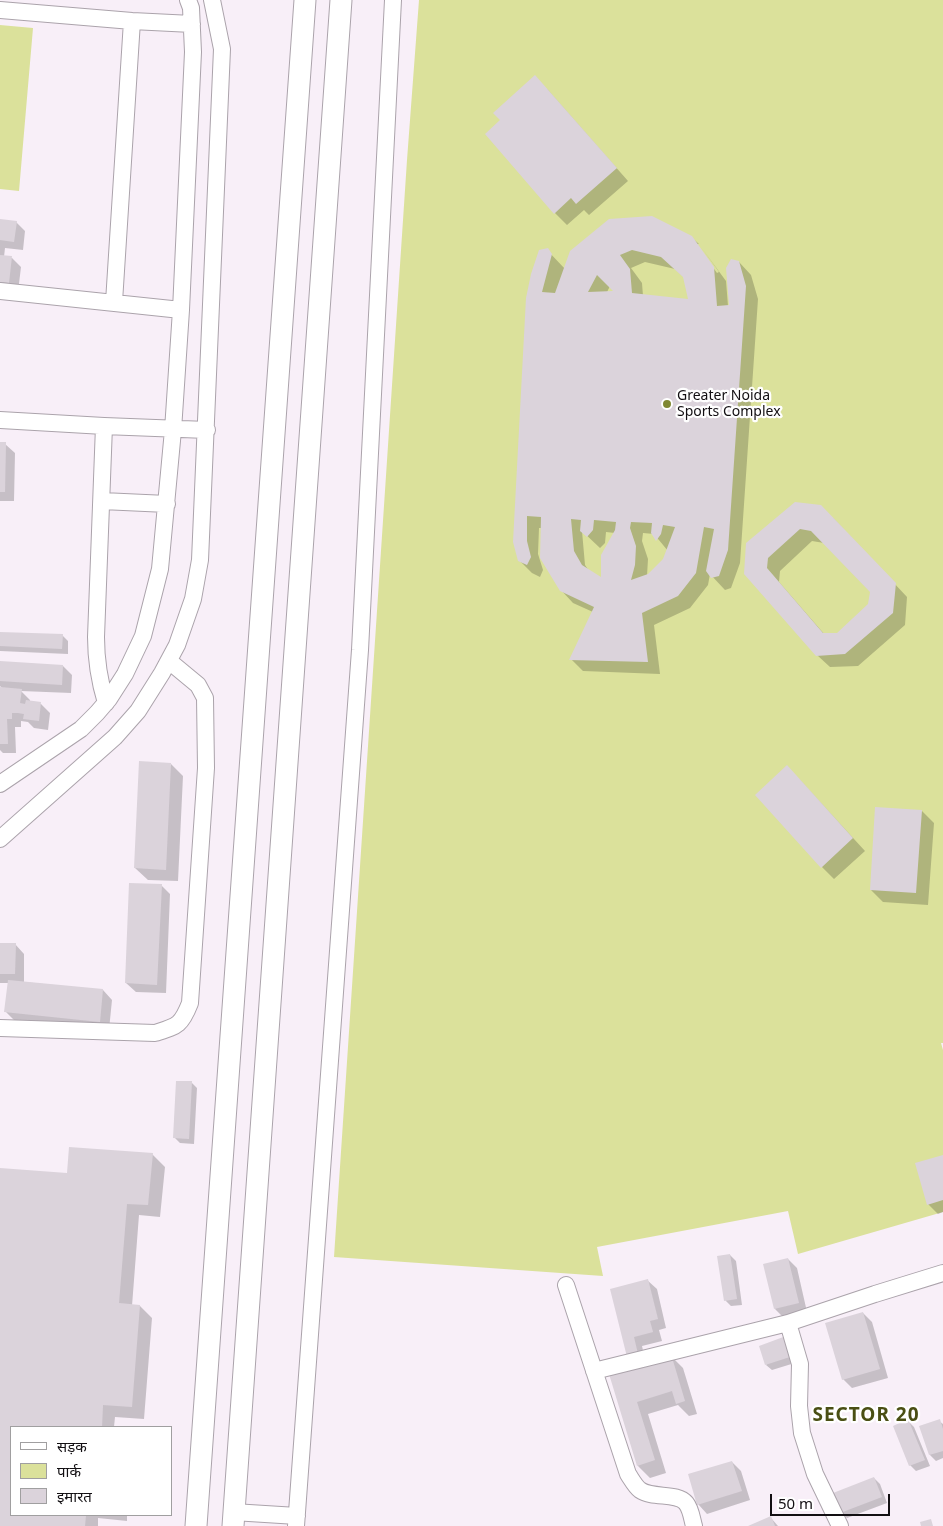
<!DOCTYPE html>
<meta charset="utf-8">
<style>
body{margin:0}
#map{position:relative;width:943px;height:1526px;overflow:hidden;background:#f8eff8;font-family:"Noto Sans","Noto Sans Devanagari",sans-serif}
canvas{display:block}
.legend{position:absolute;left:10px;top:1426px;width:162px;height:90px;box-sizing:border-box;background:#fff;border:1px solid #a09fa0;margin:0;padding:6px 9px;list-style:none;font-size:15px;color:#120f12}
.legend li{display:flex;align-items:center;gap:10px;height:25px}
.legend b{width:25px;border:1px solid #a09fa0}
.scale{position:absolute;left:770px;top:1494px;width:120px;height:22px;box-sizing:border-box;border:2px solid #120f12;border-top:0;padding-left:6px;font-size:15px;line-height:18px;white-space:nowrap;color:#120f12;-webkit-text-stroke:4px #fff;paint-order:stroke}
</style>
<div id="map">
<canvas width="943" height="1526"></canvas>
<ul class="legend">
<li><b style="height:6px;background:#fff"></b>सड़क</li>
<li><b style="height:14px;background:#dbe19b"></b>पार्क</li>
<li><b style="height:14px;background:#dbd3db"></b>इमारत</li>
</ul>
<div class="scale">50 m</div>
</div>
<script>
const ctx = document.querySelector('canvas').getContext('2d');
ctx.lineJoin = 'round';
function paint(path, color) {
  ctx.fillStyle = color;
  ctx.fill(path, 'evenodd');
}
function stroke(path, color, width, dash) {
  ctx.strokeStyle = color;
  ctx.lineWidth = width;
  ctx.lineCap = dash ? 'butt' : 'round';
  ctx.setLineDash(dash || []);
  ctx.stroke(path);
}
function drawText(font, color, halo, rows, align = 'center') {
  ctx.font = font + ' "Noto Sans",sans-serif';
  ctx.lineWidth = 4.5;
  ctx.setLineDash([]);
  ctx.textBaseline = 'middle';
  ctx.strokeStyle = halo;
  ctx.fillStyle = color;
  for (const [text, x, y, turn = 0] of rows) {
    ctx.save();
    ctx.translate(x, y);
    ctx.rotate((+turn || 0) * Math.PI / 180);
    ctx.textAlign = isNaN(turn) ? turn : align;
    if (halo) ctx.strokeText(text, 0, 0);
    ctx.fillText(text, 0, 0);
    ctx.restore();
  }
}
paint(new Path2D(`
 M 419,0 L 943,0 L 943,1043 L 941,1043 L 943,1050 L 943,1212 L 798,1254 L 788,1211 L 597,1247 L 603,1276 L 334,1257 L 407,160 Z
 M 0,25 L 33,28 L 19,191 L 0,189 Z`), '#dbe19b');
paint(new Path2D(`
 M 547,89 L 628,181 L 589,215 L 584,210 L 567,225 L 555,213 Z
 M 0,220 L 16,222 L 25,231 L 23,250 L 5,248 L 4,257 L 12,258 L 21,267 L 18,292 L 0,290 Z
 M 691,237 L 699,244 L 696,244 L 717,273 L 719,272 L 701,247 L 726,281 L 728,306 L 731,306 L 739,262 L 751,275 L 758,299 L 740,563 L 731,588 L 725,590 L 710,574 L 708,585 L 690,608 L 654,625 L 660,674 L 583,671 L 571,659 L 593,612 L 573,603 L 561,590 L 542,528 L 539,528 L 538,554 L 543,570 L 540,577 L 532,573 L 519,560 L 527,298 L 547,250 L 565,269 L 571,252 ZM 645,262 L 675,269 L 685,278 L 690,301 L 643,296 L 642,283 L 631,268 ZM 610,286 L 615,292 L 607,292 ZM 582,531 L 600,548 L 605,543 L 606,532 L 615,533 L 602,579 L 589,571 L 585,565 ZM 643,533 L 654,534 L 668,551 L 664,560 L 647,576 L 648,559 L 642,541 Z
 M 0,444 L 5,444 L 15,453 L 14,501 L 0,501 Z
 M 833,518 L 907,597 L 905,625 L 858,666 L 830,667 L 817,655 L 747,544 ZM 812,541 L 824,543 L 871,592 L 870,605 L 837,635 L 825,635 L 779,582 L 780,571 Z
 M 0,633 L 62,635 L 68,641 L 68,654 L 0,651 Z
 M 0,663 L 63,666 L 72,675 L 71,693 L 21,691 L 30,700 L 30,702 L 41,704 L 50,713 L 48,730 L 34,728 L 28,722 L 21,721 L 21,727 L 15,727 L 16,753 L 3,753 L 0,750 L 0,689 L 3,689 L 0,686 Z
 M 171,764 L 183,776 L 178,881 L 148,880 L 135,868 Z
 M 799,779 L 865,851 L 834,879 L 822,867 Z
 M 922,811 L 934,823 L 928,905 L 883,902 L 871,890 Z
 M 161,885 L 170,894 L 166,993 L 136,992 L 126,983 Z
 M 0,944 L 15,944 L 24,954 L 24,982 L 103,990 L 112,1000 L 109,1030 L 15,1021 L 6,1012 L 9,983 L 0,983 Z
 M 191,1082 L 197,1088 L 194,1144 L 180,1143 L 174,1137 Z
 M 152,1154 L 165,1167 L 160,1217 L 139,1215 L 132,1306 L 140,1306 L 152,1318 L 144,1419 L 115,1417 L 114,1427 L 11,1427 L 11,1515 L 127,1515 L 127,1521 L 98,1518 L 98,1526 L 0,1526 L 0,1169 L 68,1175 Z
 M 943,1156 L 943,1212 L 938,1214 L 928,1204 Z
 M 730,1255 L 736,1261 L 742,1305 L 731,1306 L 725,1300 Z
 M 788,1259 L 797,1268 L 807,1312 L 784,1318 L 775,1309 Z
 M 647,1280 L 657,1289 L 666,1328 L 659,1330 L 662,1341 L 642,1346 L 646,1364 L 671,1356 L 683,1368 L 697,1414 L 689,1416 L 678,1405 L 648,1414 L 666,1473 L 650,1478 L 638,1466 L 628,1356 Z
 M 863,1313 L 872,1322 L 888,1378 L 852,1388 L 843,1379 Z
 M 786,1338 L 798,1362 L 772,1370 L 766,1365 Z
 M 908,1421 L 914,1427 L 930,1466 L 916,1471 L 910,1465 Z
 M 939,1421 L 943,1424 L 943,1458 L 936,1461 L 930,1455 L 921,1427 Z
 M 732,1462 L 741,1471 L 750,1500 L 707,1514 L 698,1504 Z
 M 874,1478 L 880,1484 L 887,1503 L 847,1518 L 841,1512 Z
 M 771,1518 L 778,1526 L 751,1526 Z`), '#0003');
paint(new Path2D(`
 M 535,75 L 617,168 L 576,204 L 571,198 L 554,214 L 485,134 L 500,120 L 493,113 Z
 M 652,216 L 692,236 L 714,267 L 717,306 L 729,305 L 726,268 L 731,259 L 739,261 L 746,286 L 728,550 L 719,576 L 711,578 L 706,571 L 714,529 L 704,527 L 696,573 L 678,596 L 642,613 L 648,662 L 569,660 L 594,607 L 560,591 L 540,558 L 541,517 L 527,516 L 527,541 L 531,557 L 527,565 L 518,561 L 513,542 L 526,298 L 531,274 L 539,250 L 548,248 L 552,254 L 542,292 L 555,293 L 570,251 L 609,219 ZM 632,250 L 661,257 L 683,277 L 688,299 L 632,293 L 630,269 L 620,255 ZM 597,275 L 613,291 L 588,292 ZM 571,519 L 581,520 L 580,531 L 587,537 L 593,530 L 594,520 L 616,522 L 615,530 L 601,555 L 601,577 L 582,565 L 574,551 ZM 631,522 L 652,523 L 651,533 L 656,541 L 661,534 L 663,525 L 675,527 L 663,559 L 648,574 L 631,580 L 635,565 L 636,546 L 630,528 Z
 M 0,219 L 17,221 L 14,242 L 0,240 Z
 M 0,255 L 12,256 L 9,283 L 0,282 Z
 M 0,442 L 6,442 L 5,492 L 0,492 Z
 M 795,502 L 821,505 L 896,583 L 893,613 L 845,654 L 816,656 L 744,574 L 746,543 ZM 800,529 L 811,531 L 870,592 L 868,604 L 837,633 L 823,633 L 767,568 L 768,558 Z
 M 0,632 L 63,634 L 62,649 L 0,646 Z
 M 0,661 L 63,665 L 62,685 L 0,681 Z
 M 0,687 L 22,689 L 20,703 L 25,704 L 26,700 L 41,702 L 39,721 L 23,719 L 24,714 L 18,713 L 12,713 L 12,719 L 7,719 L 8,744 L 0,744 Z
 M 139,761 L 171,763 L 166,870 L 134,868 Z
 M 787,765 L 853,838 L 821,868 L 755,795 Z
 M 875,807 L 922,810 L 916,893 L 870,890 Z
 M 129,883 L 162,884 L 157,985 L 125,983 Z
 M 0,943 L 16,943 L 15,974 L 0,974 Z
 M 8,980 L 103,989 L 100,1022 L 4,1012 Z
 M 176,1081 L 192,1081 L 189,1139 L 173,1138 Z
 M 69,1147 L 153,1153 L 148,1205 L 127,1204 L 119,1303 L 140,1305 L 132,1407 L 103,1405 L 102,1427 L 11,1427 L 11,1515 L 86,1515 L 85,1526 L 0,1526 L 0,1168 L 67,1173 Z
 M 943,1155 L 943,1200 L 927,1205 L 915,1163 Z
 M 730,1254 L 737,1299 L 724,1301 L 717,1256 Z
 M 788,1258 L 799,1303 L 774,1309 L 763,1264 Z
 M 648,1279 L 658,1319 L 650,1321 L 653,1332 L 634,1337 L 638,1354 L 627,1357 L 610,1289 Z
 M 863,1312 L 880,1369 L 842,1380 L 825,1323 Z
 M 786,1336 L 793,1356 L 765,1365 L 759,1346 Z
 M 671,1354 L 685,1401 L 676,1404 L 672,1391 L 637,1402 L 655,1460 L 637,1466 L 609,1374 Z
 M 908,1419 L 925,1460 L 909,1466 L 893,1426 Z
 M 940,1419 L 943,1429 L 943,1451 L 929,1455 L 919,1426 Z
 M 732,1461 L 742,1491 L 697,1505 L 688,1474 Z
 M 874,1477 L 882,1497 L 840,1513 L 833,1493 Z
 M 771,1516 L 775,1526 L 748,1526 Z
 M 931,1519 L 933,1526 L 921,1526 L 920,1522 Z`), '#dbd3db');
const minor = new Path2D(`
 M 0,10 L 132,21 L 192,24
 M 0,291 L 181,310
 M 114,302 L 132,21
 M 0,420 L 104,426 L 207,430
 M 104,426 L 96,637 C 96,661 99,680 106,703
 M 102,501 L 167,504
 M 0,784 L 81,729 L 97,713 L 109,699 L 125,674 L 143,636 L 160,569 L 173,430 L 181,310 L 193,52 L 191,8 L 188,0
 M 0,839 L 115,737 L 138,711 L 162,673 L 177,645 L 193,599 L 200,560 L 222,49 L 212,0
 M 0,1028 L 155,1033 C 177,1026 181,1026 190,1003 L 206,768 L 205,698 L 198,685 L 169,661
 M 566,1285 L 628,1474 C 632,1480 635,1486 640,1490 C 653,1499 677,1492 686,1503 C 691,1509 692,1519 694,1526
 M 788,1323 L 800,1364 L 799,1406 L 802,1433 L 815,1474 L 840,1526
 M 594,1371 L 788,1323 L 875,1294 L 943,1273
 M 233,1512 L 297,1516
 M 296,1526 L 360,650 L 393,0`);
const tertiary = new Path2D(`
 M 196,1526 L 305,0
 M 233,1526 L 341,0`);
stroke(minor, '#aba3ab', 18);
stroke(tertiary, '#aba3ab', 23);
stroke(minor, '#fff', 16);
stroke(tertiary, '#fff', 21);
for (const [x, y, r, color] of [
 [667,404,5,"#7f8732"]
]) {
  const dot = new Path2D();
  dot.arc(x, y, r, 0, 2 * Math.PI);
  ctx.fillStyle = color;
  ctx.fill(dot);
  stroke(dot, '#fff', 2);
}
drawText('14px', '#120f12', '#fff', [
 ["Greater Noida",677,396],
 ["Sports Complex",677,412]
], 'left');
ctx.letterSpacing = '1px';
drawText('bold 19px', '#4a4f14', '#fff', [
 ["SECTOR 20",866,1416]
]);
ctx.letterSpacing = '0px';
</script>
